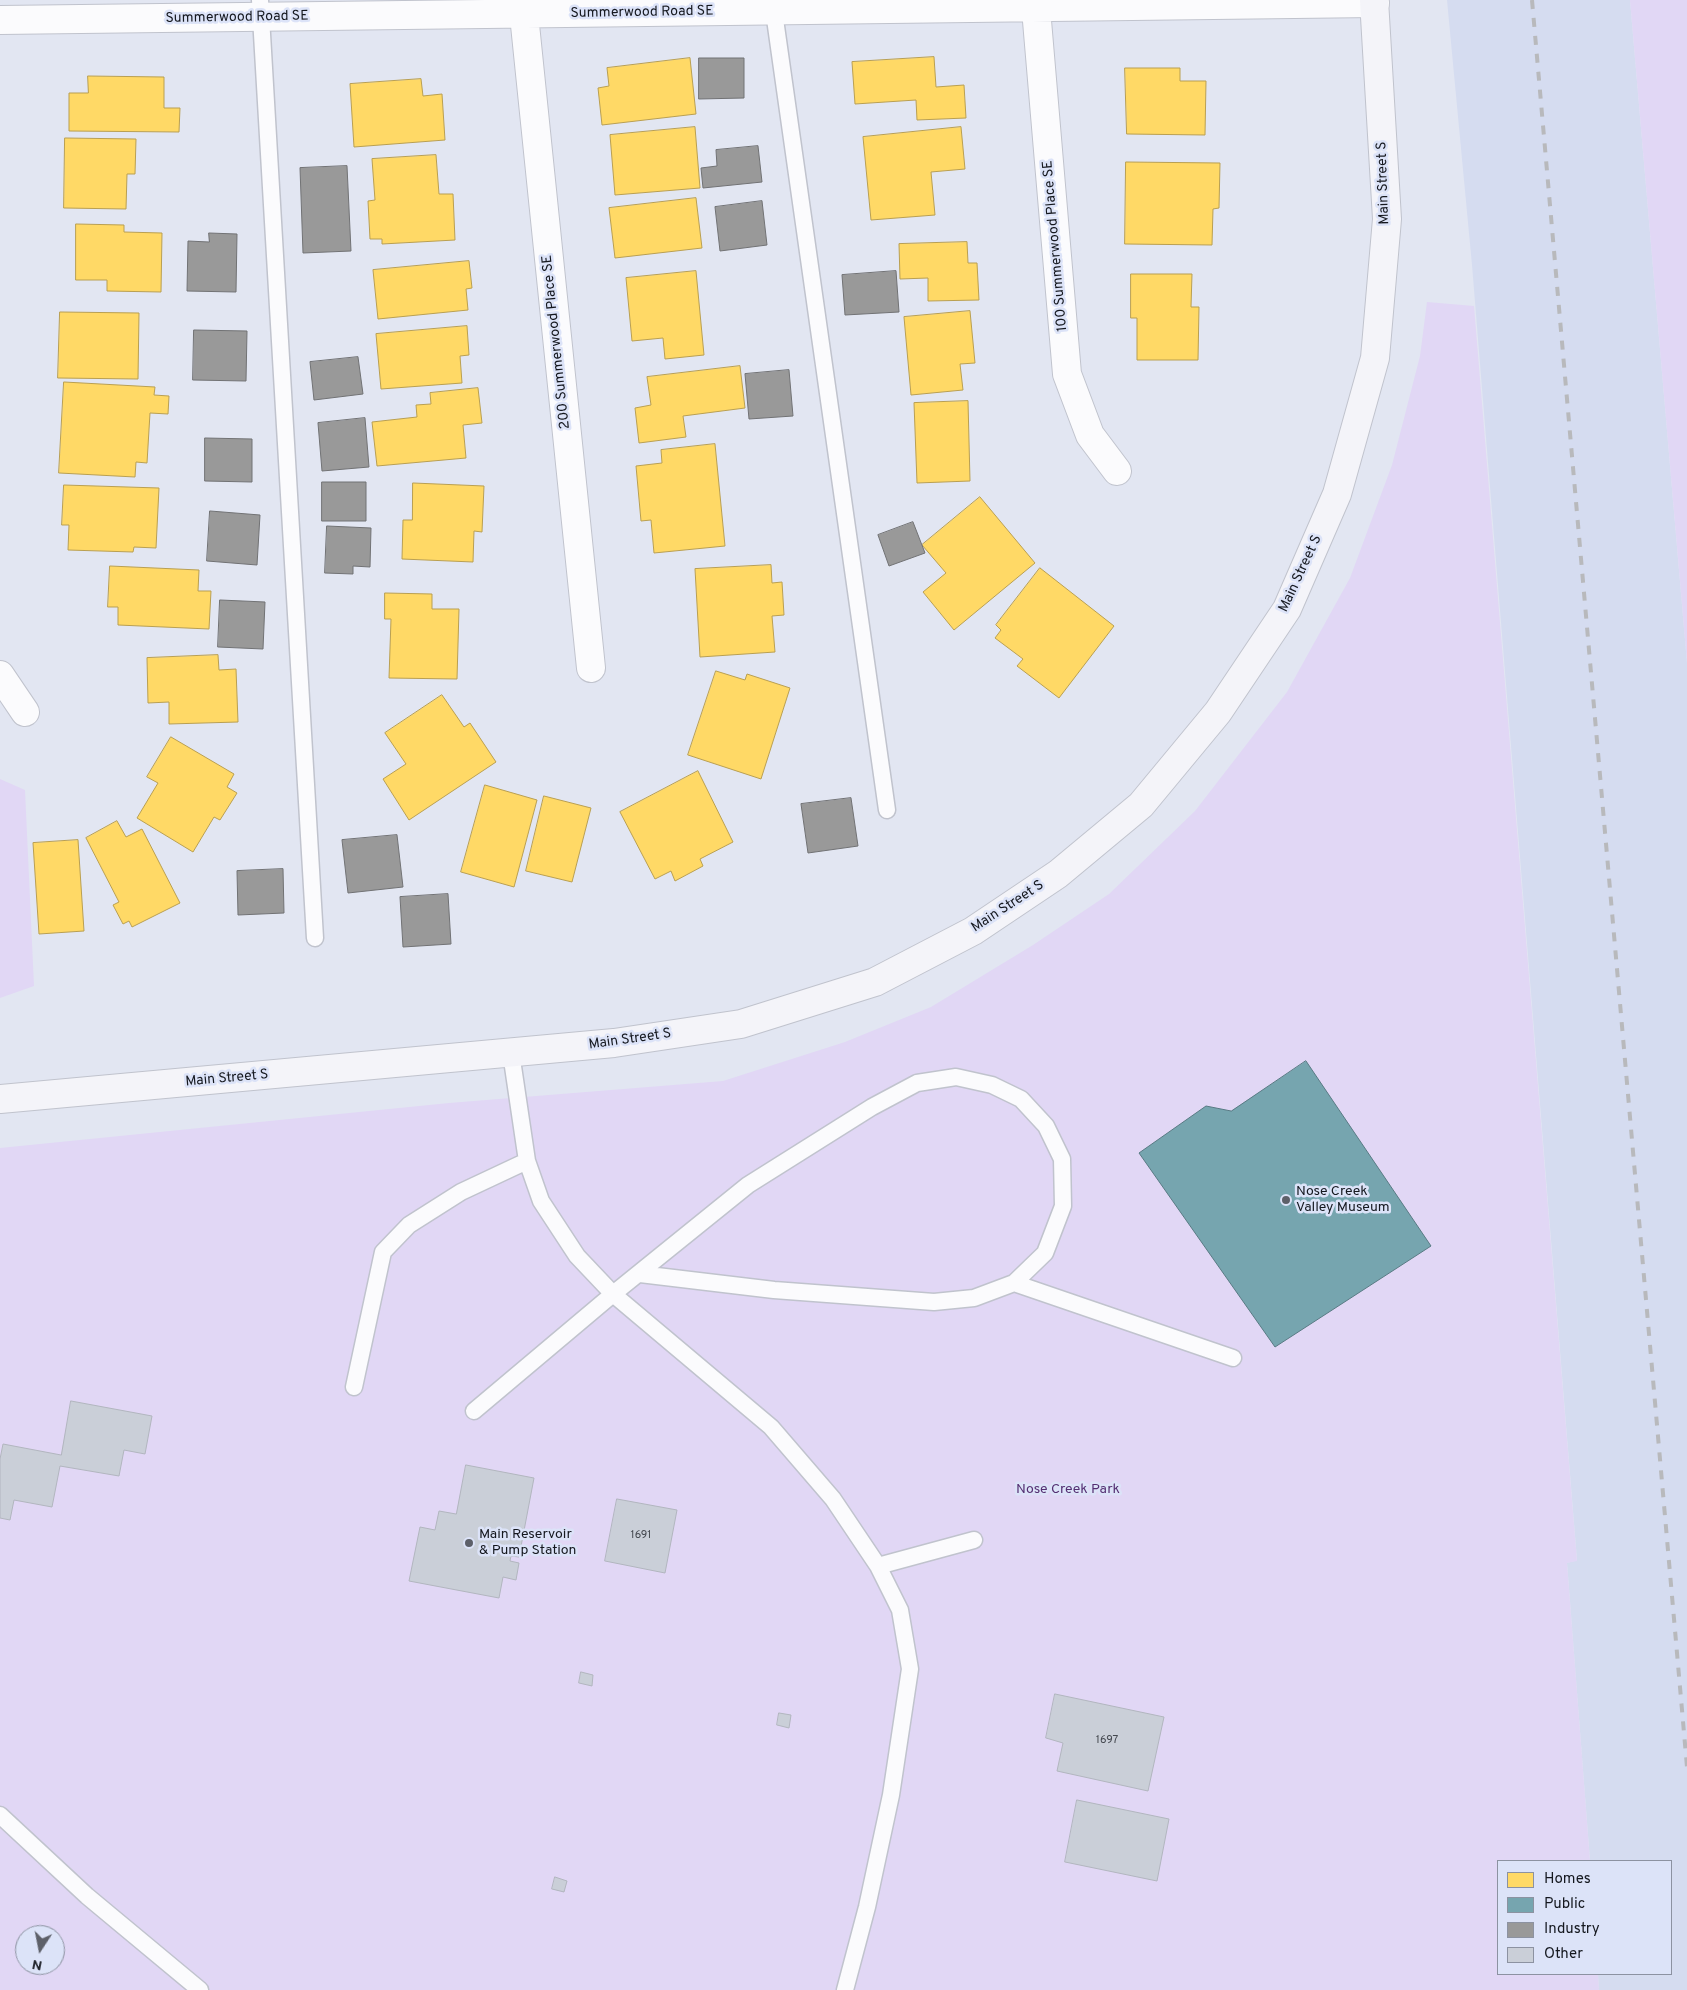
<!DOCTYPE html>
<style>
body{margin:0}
#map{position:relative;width:1687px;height:1990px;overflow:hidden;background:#e2e6f2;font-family:Overpass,sans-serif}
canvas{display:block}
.legend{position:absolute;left:1497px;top:1860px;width:175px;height:115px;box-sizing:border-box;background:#dce3f8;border:1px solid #8c92a1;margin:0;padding:6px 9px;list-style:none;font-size:15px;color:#15181f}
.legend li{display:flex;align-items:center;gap:10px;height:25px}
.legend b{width:25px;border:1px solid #8c92a1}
.north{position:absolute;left:15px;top:1925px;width:50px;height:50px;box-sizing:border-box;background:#dce3f8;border:1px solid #8c92a1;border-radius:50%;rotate:191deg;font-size:14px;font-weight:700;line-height:20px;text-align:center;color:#15181f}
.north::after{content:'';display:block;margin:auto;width:18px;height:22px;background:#5d6069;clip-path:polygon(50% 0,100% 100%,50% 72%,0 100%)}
</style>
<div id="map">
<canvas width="1687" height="1990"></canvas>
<ul class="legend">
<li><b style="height:14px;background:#ffd966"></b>Homes</li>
<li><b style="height:14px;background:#76a5af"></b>Public</li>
<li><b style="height:14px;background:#999"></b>Industry</li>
<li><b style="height:14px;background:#cacfd8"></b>Other</li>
</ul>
<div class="north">N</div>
</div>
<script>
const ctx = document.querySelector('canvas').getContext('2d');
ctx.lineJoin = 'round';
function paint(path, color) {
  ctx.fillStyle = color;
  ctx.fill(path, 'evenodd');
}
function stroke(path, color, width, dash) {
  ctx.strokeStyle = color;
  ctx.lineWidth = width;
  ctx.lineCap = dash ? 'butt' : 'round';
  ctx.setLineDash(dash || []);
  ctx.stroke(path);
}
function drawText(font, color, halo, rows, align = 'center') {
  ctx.font = font + ' Overpass,sans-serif';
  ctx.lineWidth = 5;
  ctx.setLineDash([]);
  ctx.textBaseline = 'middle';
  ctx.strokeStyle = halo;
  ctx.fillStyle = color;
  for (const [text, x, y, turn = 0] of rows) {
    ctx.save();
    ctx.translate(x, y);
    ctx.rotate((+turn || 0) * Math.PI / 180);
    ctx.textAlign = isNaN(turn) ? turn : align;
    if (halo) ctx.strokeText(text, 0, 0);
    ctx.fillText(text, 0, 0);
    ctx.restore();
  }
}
paint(new Path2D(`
 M 1447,0 L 1630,0 L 1687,663 L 1687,1990 L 1599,1990 L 1598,1974 L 1671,1974 L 1671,1861 L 1590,1861 L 1567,1563 L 1577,1560 L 1472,265 Z`), '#d5dcf0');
paint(new Path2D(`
 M 1630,0 L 1687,0 L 1687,663 Z
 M 1427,302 L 1474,306 L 1577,1561 L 1567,1563 L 1590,1861 L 1498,1861 L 1498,1974 L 1598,1974 L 1599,1990 L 0,1990 L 0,1148 L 449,1103 L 723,1081 L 845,1042 L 931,1007 L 1033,945 L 1109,894 L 1195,811 L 1287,692 L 1350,578 L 1392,465 L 1420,356 ZM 25,1935 L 55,1935 L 55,1965 L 25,1965 Z
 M 0,779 L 25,790 L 34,986 L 0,998 Z`), '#e1d7f5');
const homes = new Path2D(`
 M 934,57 L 936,87 L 964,85 L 966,118 L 917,120 L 916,100 L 855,104 L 852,62 Z
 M 690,58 L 696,114 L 602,125 L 598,88 L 609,86 L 607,68 Z
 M 1125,68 L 1180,68 L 1180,81 L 1206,81 L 1205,135 L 1127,134 Z
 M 88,76 L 164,77 L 164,108 L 180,108 L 179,132 L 69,131 L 69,93 L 88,93 Z
 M 421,79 L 423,96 L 442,94 L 445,140 L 354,147 L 350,84 Z
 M 695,127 L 700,188 L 615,195 L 610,135 Z
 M 961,127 L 965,169 L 931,172 L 935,215 L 871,220 L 863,137 Z
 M 65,138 L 136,139 L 135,174 L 127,174 L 126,209 L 64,208 Z
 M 436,155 L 439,194 L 453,194 L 455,240 L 382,244 L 382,239 L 370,239 L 368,201 L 375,200 L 372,159 Z
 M 1126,162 L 1220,163 L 1219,208 L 1213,209 L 1212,245 L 1125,244 Z
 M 696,198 L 702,248 L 615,258 L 609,208 Z
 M 76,224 L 124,225 L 124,232 L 162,233 L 161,292 L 107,291 L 107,280 L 76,280 Z
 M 967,242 L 968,263 L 977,263 L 979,300 L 928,301 L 928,278 L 900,279 L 899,244 Z
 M 469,261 L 472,288 L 466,289 L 468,310 L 378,319 L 373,270 Z
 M 696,271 L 704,355 L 665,359 L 663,338 L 632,341 L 626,278 Z
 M 1131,274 L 1192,274 L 1191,307 L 1199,307 L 1198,360 L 1137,360 L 1137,318 L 1131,318 Z
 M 970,311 L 975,363 L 960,364 L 963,390 L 911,395 L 904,317 Z
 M 60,312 L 139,313 L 138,379 L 58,378 Z
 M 467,326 L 469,355 L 460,356 L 462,383 L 381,389 L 376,334 Z
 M 740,366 L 745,408 L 683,416 L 686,437 L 639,443 L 635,408 L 651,405 L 647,377 Z
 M 64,382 L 155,387 L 154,395 L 169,396 L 168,414 L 150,413 L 147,463 L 136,462 L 135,477 L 59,473 Z
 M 478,388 L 482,423 L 463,425 L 466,458 L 377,466 L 372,422 L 417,417 L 416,405 L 431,404 L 430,393 Z
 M 968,401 L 970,481 L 917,483 L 914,403 Z
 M 715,444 L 725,546 L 654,553 L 651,520 L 641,521 L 636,466 L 662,463 L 661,450 Z
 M 413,483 L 484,486 L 482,532 L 474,531 L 473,562 L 402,559 L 403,520 L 412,520 Z
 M 64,485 L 159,488 L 156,548 L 134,547 L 133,552 L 68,550 L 69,525 L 62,525 Z
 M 980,497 L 1035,563 L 954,630 L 923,592 L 946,573 L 922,545 Z
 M 771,565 L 772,583 L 782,582 L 784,615 L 772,616 L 775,652 L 700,657 L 695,569 Z
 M 110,566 L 199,570 L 198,591 L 211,591 L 209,629 L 118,625 L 118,607 L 108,607 Z
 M 1040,568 L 1114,626 L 1059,698 L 1017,666 L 1023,659 L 995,638 L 1001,630 L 996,625 Z
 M 385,593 L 432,594 L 432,609 L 459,609 L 457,679 L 389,678 L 391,619 L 385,619 Z
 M 218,655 L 219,670 L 236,669 L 238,722 L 169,724 L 169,702 L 148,703 L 147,658 Z
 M 716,671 L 745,680 L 747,674 L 790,688 L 761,779 L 688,755 Z
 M 442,695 L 464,727 L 470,723 L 496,762 L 409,820 L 383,779 L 406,764 L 385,733 Z
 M 171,737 L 234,774 L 227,787 L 237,793 L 220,820 L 214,817 L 193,852 L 137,818 L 158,783 L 147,777 Z
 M 698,771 L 733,842 L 700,859 L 703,866 L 675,881 L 671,871 L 655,879 L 620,812 Z
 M 485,785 L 537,800 L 514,887 L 461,872 Z
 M 544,796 L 591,808 L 572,882 L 526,871 Z
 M 117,821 L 126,837 L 142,829 L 180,903 L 132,927 L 129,921 L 123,924 L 113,905 L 119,902 L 86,838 Z
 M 78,840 L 84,931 L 39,934 L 33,843 Z`);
paint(homes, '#ffd966');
stroke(homes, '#b99f51', 1);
const public = new Path2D(`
 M 1306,1061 L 1431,1246 L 1275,1347 L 1139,1153 L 1206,1106 L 1231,1111 Z`);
paint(public, '#76a5af');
stroke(public, '#597b84', 1);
const industry = new Path2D(`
 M 699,58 L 744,58 L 744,98 L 699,99 Z
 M 758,146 L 762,182 L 703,188 L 701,168 L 717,166 L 716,150 Z
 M 347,166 L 351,251 L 303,253 L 300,168 Z
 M 762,201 L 767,245 L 720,251 L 715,207 Z
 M 209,233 L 237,234 L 236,292 L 187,291 L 188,241 L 209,242 Z
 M 896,271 L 899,312 L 845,315 L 842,275 Z
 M 194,330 L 247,331 L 246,381 L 193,380 Z
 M 358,357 L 363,394 L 314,400 L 310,362 Z
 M 789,370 L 793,416 L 749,419 L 745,374 Z
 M 365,418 L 369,467 L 322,471 L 318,423 Z
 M 205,438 L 252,439 L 252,482 L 205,481 Z
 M 322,482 L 366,482 L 366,521 L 322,521 Z
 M 210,511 L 260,515 L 257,565 L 207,561 Z
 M 913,522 L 925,553 L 889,566 L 878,535 Z
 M 327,526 L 371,528 L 370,567 L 353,566 L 353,574 L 325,573 Z
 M 220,600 L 265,602 L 263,649 L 218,647 Z
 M 851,798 L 858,846 L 808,853 L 801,804 Z
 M 397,835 L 403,887 L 348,893 L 342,840 Z
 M 283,869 L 284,913 L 238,915 L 237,871 Z
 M 448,894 L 451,944 L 403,947 L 400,897 Z`);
paint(industry, '#999');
stroke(industry, '#717274', 1);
const building = new Path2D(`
 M 71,1401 L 152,1416 L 145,1454 L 124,1450 L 119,1476 L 60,1466 L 52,1507 L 14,1500 L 10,1520 L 0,1518 L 0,1459 L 3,1444 L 61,1455 Z
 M 466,1465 L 534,1478 L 519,1557 L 511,1556 L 510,1561 L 519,1563 L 516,1580 L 503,1577 L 499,1598 L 409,1581 L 420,1527 L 435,1530 L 439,1511 L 456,1514 Z
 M 617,1499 L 677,1510 L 665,1573 L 605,1561 Z
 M 581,1672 L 593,1675 L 592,1686 L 579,1683 Z
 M 1055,1694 L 1164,1717 L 1148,1791 L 1057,1771 L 1063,1743 L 1046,1738 Z
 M 779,1713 L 791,1715 L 789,1728 L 777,1725 Z
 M 1077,1800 L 1169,1819 L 1157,1881 L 1065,1862 Z
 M 555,1877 L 567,1881 L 564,1892 L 552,1889 Z`);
paint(building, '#cacfd8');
stroke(building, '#b2b6bf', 1);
const lane = new Path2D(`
 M 260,0 L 315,938
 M 774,12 L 887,810
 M 511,1053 L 527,1161 L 541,1201 L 577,1256 L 613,1294 L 771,1427 L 833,1499 L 878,1566 L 900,1610 L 910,1669 L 891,1795 L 867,1907 L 845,1990
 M 1014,1283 L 1233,1358
 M 354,1387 L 383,1252 L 409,1225 L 461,1192 L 527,1161
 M 474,1411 L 613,1294 L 748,1185 L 872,1107 L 917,1083 L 956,1077 L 992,1085 L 1021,1099 L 1046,1126 L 1062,1159 L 1063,1206 L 1045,1253 L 1014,1283 L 974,1298 L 934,1302 L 774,1290 L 640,1274
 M 878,1566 L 974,1540
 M 0,1815 L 87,1896 L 200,1990`);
const street = new Path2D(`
 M 1036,9 L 1067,374 L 1090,435 L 1117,471
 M 524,15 L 591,668
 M 0,20 L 1375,3
 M 0,675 L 25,712`);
const secondary = new Path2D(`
 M 0,1099 L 614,1043 L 741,1024 L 875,982 L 973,931 L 1058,874 L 1141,805 L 1218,712 L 1287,609 L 1337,494 L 1375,358 L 1387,219 L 1374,0`);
stroke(lane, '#c0c3cd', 19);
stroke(street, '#c0c3cd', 30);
stroke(secondary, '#c0c3cd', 30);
stroke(lane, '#fbfbfd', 16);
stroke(street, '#fbfbfd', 28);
stroke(secondary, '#f4f4f9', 28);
stroke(new Path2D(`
 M 1532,0 L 1687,1767`), '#b8b9bc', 4, [9, 9]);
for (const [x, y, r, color] of [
 [1286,1200,5,"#5d6069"],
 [469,1543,5,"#5d6069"]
]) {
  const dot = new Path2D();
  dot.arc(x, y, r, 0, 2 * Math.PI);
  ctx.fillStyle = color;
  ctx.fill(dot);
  stroke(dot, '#dce3f8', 2);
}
drawText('11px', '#44484f', null, [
 ["1691",641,1536],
 ["1697",1107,1741]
]);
drawText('14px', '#15181f', '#dce3f8', [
 ["Summerwood Road SE",642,13,-1],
 ["Summerwood Road SE",237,18,-1],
 ["Main Street S",1384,183,-92],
 ["100 Summerwood Place SE",1056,246,-95],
 ["200 Summerwood Place SE",557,342,-96],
 ["Main Street S",1301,574,-65],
 ["Main Street S",1008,907,-33],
 ["Main Street S",630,1040,-8],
 ["Main Street S",227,1079,-5]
]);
drawText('14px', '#15181f', '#dce3f8', [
 ["Nose Creek",1296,1192],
 ["Valley Museum",1296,1208],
 ["Main Reservoir",479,1535],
 ["& Pump Station",479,1551]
], 'left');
drawText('14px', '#542f72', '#dce3f8', [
 ["Nose Creek Park",1068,1490]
]);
</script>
